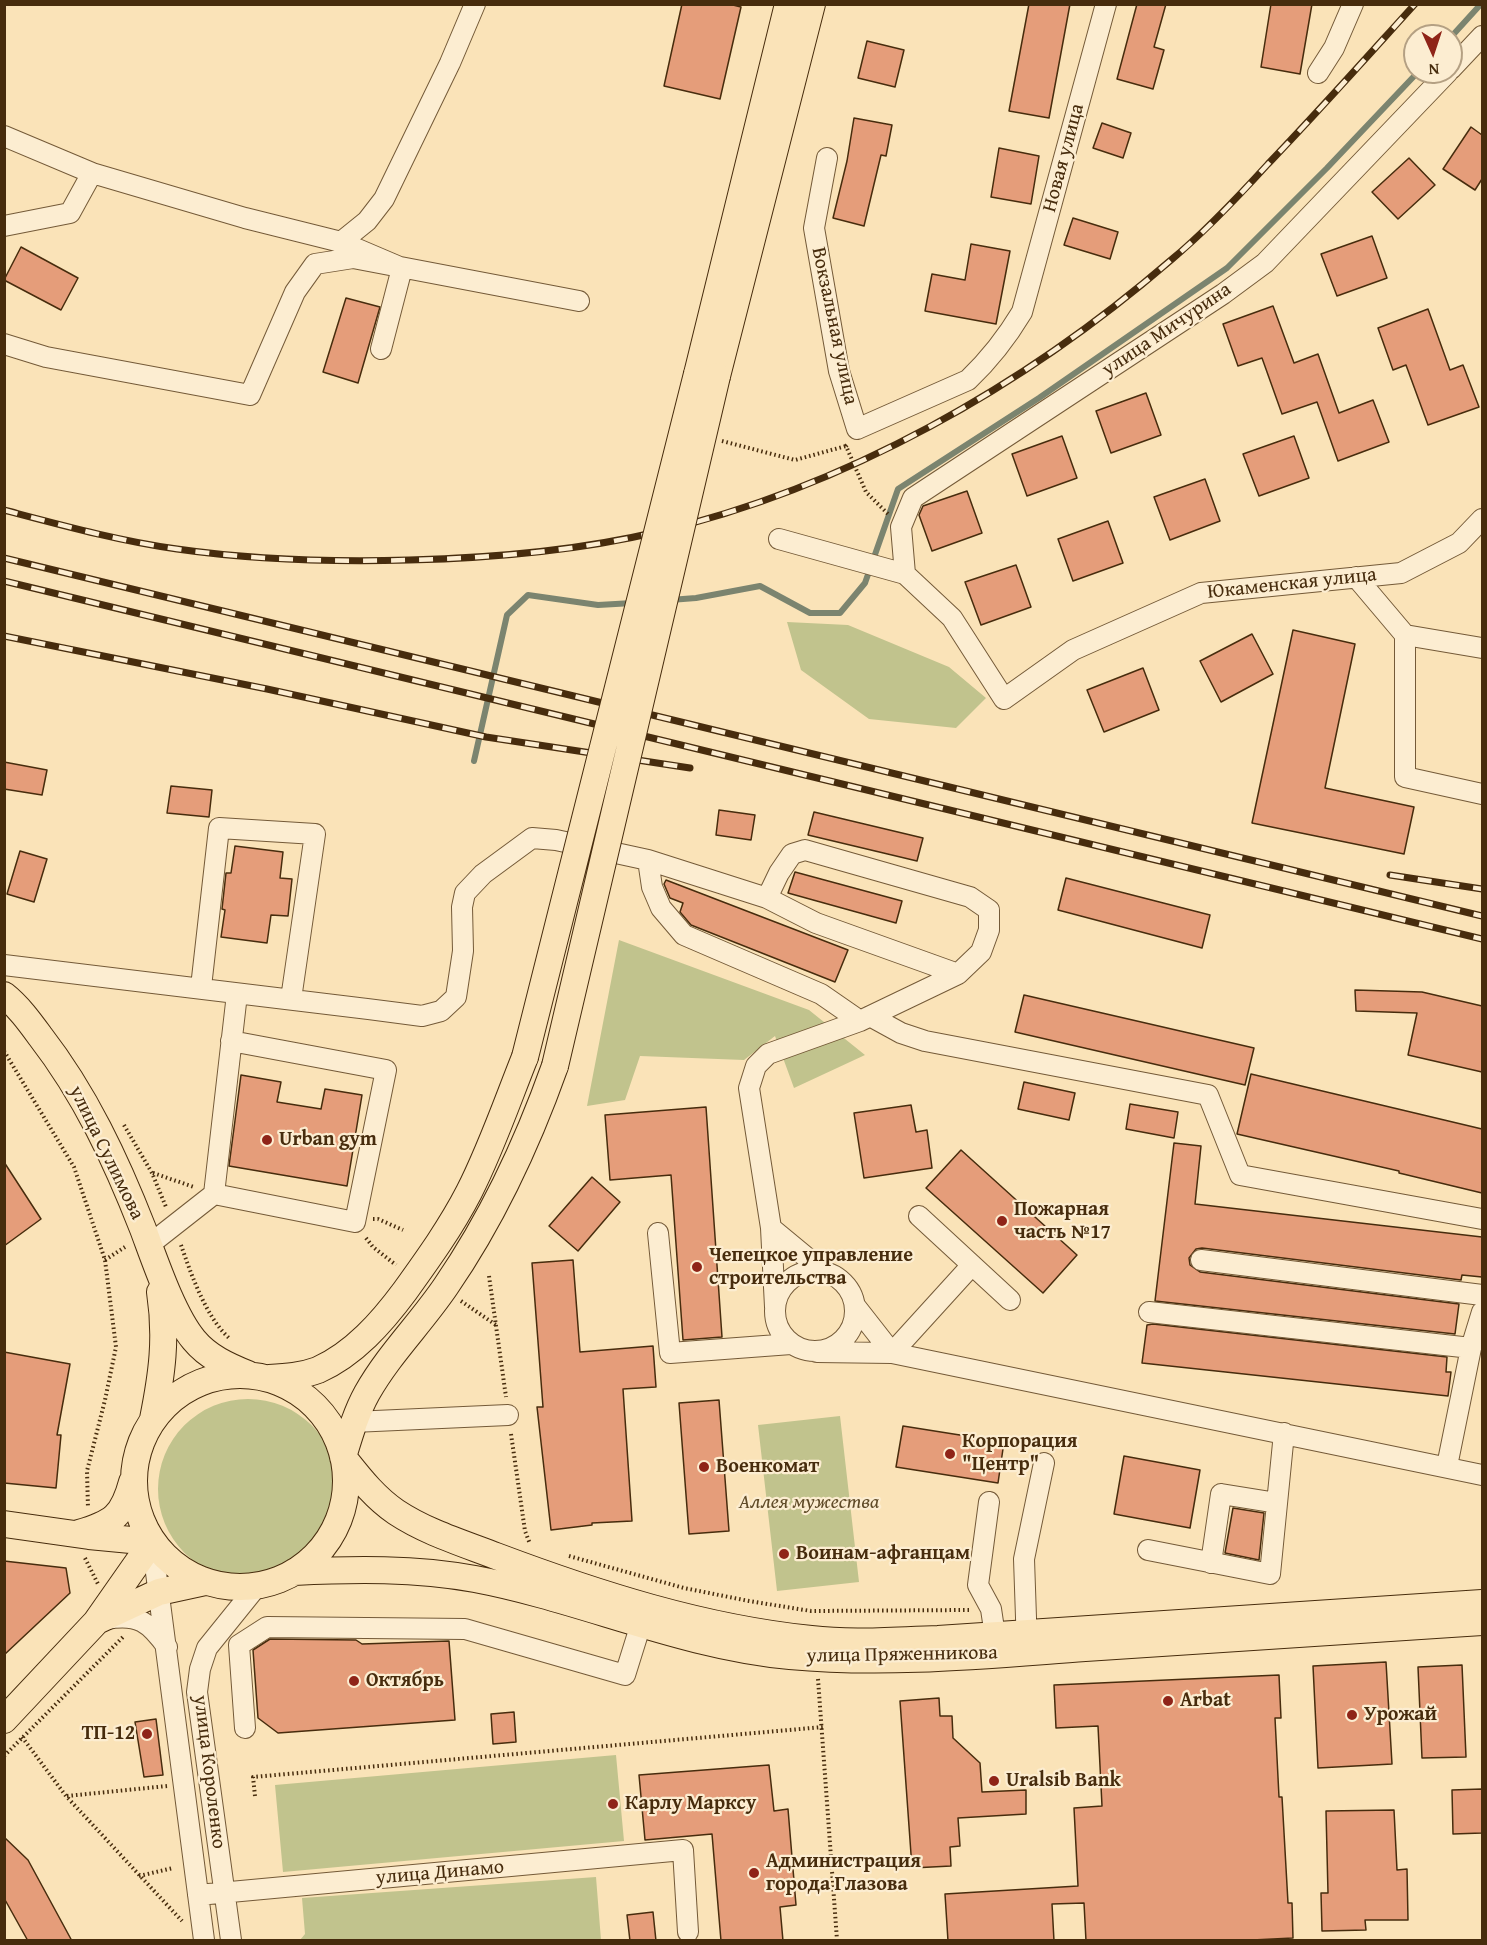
<!DOCTYPE html>
<meta charset="utf-8">
<style>
body{margin:0}
#map{position:relative;width:1487px;height:1945px;overflow:hidden;background:#fae3b8;font-family:"Gentium Book Plus",serif}
canvas{display:block}
.frame{position:absolute;inset:0;border:6px solid #472c0d;pointer-events:none}
.north{position:absolute;left:1403px;top:24px;width:60px;height:60px;box-sizing:border-box;background:#fcedd1;border:2px solid #b4a083;border-radius:50%;rotate:177deg;font-size:16px;font-weight:700;line-height:24px;text-align:center;color:#472c0d}
.north::after{content:'';display:block;margin:auto;width:21px;height:27px;background:#8f2418;clip-path:polygon(50% 0,100% 100%,50% 72%,0 100%)}
</style>
<div id="map">
<canvas width="1487" height="1945"></canvas>
<div class="frame"></div>
<div class="north">N</div>
</div>
<script>
const ctx = document.querySelector('canvas').getContext('2d');
ctx.lineJoin = 'round';
function paint(path, color) {
  ctx.fillStyle = color;
  ctx.fill(path, 'evenodd');
}
function stroke(path, color, width, dash) {
  ctx.strokeStyle = color;
  ctx.lineWidth = width;
  ctx.lineCap = dash ? 'butt' : 'round';
  ctx.setLineDash(dash || []);
  ctx.stroke(path);
}
function drawText(font, color, halo, rows, align = 'center') {
  ctx.font = font + ' "Gentium Book Plus",serif';
  ctx.lineWidth = 4.5;
  ctx.setLineDash([]);
  ctx.textBaseline = 'middle';
  ctx.strokeStyle = halo;
  ctx.fillStyle = color;
  for (const [text, x, y, turn = 0] of rows) {
    ctx.save();
    ctx.translate(x, y);
    ctx.rotate((+turn || 0) * Math.PI / 180);
    ctx.textAlign = isNaN(turn) ? turn : align;
    if (halo) ctx.strokeText(text, 0, 0);
    ctx.fillText(text, 0, 0);
    ctx.restore();
  }
}
paint(new Path2D(`
 M 787,622 L 848,625 L 949,667 L 986,698 L 956,728 L 869,719 L 801,670 Z
 M 619,940 L 809,1010 L 865,1055 L 794,1088 L 775,1036 L 744,1060 L 640,1056 L 625,1100 L 587,1106 Z
 M158 1489a90 90 0 1 1 180 0a90 90 0 1 1-180 0Z
 M 840,1416 L 859,1582 L 777,1591 L 758,1425 Z
 M 616,1755 L 624,1841 L 283,1872 L 275,1785 Z
 M 596,1877 L 601,1940 L 300,1940 L 305,1934 L 302,1898 Z`), '#c1c38d');
stroke(new Path2D(`
 M 1451,37 L 1481,4
 M 670,600 L 696,598 L 760,586 L 810,613 L 840,613 L 865,583 L 898,489 L 1039,398 L 1227,268 L 1327,168 L 1418,72
 M 474,761 L 507,615 L 528,595 L 598,605 L 633,603`), '#7b846f', 6);
const building = new Path2D(`
 M 682,4 L 729,4 L 741,7 L 720,99 L 664,86 Z
 M 1029,4 L 1070,4 L 1049,118 L 1009,111 Z
 M 1137,4 L 1166,4 L 1154,47 L 1164,50 L 1153,89 L 1117,79 Z
 M 1271,4 L 1312,4 L 1300,74 L 1261,67 Z
 M 867,41 L 904,50 L 895,87 L 858,78 Z
 M 854,118 L 892,125 L 886,156 L 881,155 L 864,226 L 833,218 L 847,161 Z
 M 1102,123 L 1131,133 L 1123,158 L 1093,148 Z
 M 1471,127 L 1482,135 L 1482,179 L 1475,190 L 1443,169 Z
 M 999,148 L 1039,156 L 1031,204 L 991,197 Z
 M 1409,158 L 1435,185 L 1398,219 L 1372,192 Z
 M 1073,218 L 1118,232 L 1110,259 L 1064,245 Z
 M 1372,236 L 1387,278 L 1337,296 L 1321,254 Z
 M 971,244 L 1010,251 L 996,324 L 925,311 L 932,274 L 965,280 Z
 M 21,247 L 78,278 L 61,310 L 4,280 Z
 M 346,298 L 380,307 L 358,383 L 323,372 Z
 M 1273,306 L 1294,363 L 1318,354 L 1339,413 L 1373,400 L 1389,442 L 1338,461 L 1317,402 L 1282,414 L 1262,358 L 1238,366 L 1223,324 Z
 M 1428,309 L 1450,370 L 1463,365 L 1479,407 L 1428,425 L 1406,365 L 1393,370 L 1378,328 Z
 M 1146,393 L 1161,435 L 1111,453 L 1096,411 Z
 M 1062,436 L 1077,478 L 1027,496 L 1012,454 Z
 M 1294,436 L 1309,478 L 1259,496 L 1243,454 Z
 M 1205,479 L 1220,521 L 1170,540 L 1154,497 Z
 M 967,491 L 982,533 L 932,551 L 919,515 L 923,506 Z
 M 1108,521 L 1123,563 L 1073,581 L 1058,539 Z
 M 1016,565 L 1031,607 L 981,625 L 965,582 Z
 M 1293,630 L 1355,644 L 1325,788 L 1414,807 L 1404,854 L 1252,823 Z
 M 1252,634 L 1273,674 L 1221,702 L 1200,661 Z
 M 1143,668 L 1159,710 L 1104,732 L 1087,690 Z
 M 4,762 L 47,770 L 42,795 L 4,789 Z
 M 171,786 L 212,790 L 209,817 L 167,813 Z
 M 719,810 L 755,815 L 751,840 L 716,835 Z
 M 814,812 L 923,838 L 917,861 L 808,835 Z
 M 235,846 L 283,852 L 280,878 L 292,879 L 288,916 L 271,915 L 267,943 L 221,937 L 225,910 L 222,909 L 226,873 L 231,873 Z
 M 20,851 L 47,859 L 34,902 L 7,894 Z
 M 795,872 L 902,901 L 896,923 L 788,893 Z
 M 1066,878 L 1210,915 L 1202,948 L 1058,910 Z
 M 666,880 L 848,950 L 835,982 L 691,925 L 680,912 L 683,903 L 670,898 L 664,884 Z
 M 1355,990 L 1422,992 L 1482,1006 L 1482,1072 L 1408,1055 L 1417,1013 L 1356,1011 Z
 M 1024,995 L 1254,1048 L 1245,1085 L 1015,1032 Z
 M 1251,1074 L 1482,1129 L 1482,1193 L 1399,1173 L 1399,1171 L 1237,1134 Z
 M 241,1075 L 281,1082 L 277,1102 L 321,1109 L 325,1089 L 362,1095 L 347,1186 L 229,1166 Z
 M 1024,1082 L 1075,1093 L 1069,1120 L 1018,1109 Z
 M 1130,1104 L 1178,1112 L 1174,1138 L 1126,1129 Z
 M 911,1105 L 916,1132 L 927,1130 L 932,1168 L 864,1178 L 854,1113 Z
 M 706,1107 L 722,1337 L 683,1340 L 671,1175 L 610,1180 L 605,1115 Z
 M 1174,1143 L 1201,1146 L 1195,1204 L 1482,1237 L 1482,1277 L 1462,1275 L 1461,1280 L 1202,1248 L 1196,1249 L 1189,1258 L 1190,1265 L 1200,1272 L 1459,1304 L 1455,1334 L 1155,1301 Z
 M 961,1150 L 1077,1255 L 1043,1293 L 926,1188 Z
 M 4,1162 L 41,1219 L 4,1246 Z
 M 592,1177 L 620,1202 L 578,1251 L 549,1226 Z
 M 573,1260 L 580,1352 L 653,1346 L 656,1387 L 623,1389 L 632,1521 L 592,1523 L 592,1525 L 551,1530 L 537,1407 L 543,1407 L 532,1263 Z
 M 1153,1324 L 1447,1357 L 1446,1372 L 1451,1372 L 1448,1396 L 1142,1363 L 1147,1325 Z
 M 4,1352 L 70,1364 L 57,1435 L 61,1435 L 56,1488 L 4,1483 Z
 M 719,1400 L 729,1531 L 689,1534 L 679,1403 Z
 M 903,1426 L 1004,1442 L 998,1483 L 896,1467 Z
 M 1124,1456 L 1200,1470 L 1190,1528 L 1114,1514 Z
 M 1233,1508 L 1264,1513 L 1259,1560 L 1225,1553 Z
 M 4,1561 L 66,1568 L 70,1593 L 4,1655 Z
 M 270,1639 L 356,1640 L 362,1644 L 449,1641 L 455,1720 L 278,1733 L 258,1718 L 253,1650 Z
 M 1386,1662 L 1392,1764 L 1318,1768 L 1313,1666 Z
 M 1462,1665 L 1466,1757 L 1422,1758 L 1418,1667 Z
 M 1279,1675 L 1281,1718 L 1275,1718 L 1279,1797 L 1282,1797 L 1288,1903 L 1292,1903 L 1293,1938 L 1232,1941 L 1086,1941 L 1084,1903 L 1052,1904 L 1054,1941 L 948,1941 L 945,1894 L 1078,1886 L 1074,1808 L 1102,1806 L 1098,1726 L 1056,1728 L 1054,1685 Z
 M 939,1698 L 940,1716 L 952,1716 L 953,1738 L 980,1763 L 982,1792 L 1026,1790 L 1026,1814 L 958,1818 L 960,1846 L 950,1847 L 951,1866 L 912,1868 L 900,1701 Z
 M 514,1712 L 516,1742 L 493,1744 L 491,1714 Z
 M 156,1719 L 163,1775 L 144,1777 L 135,1722 Z
 M 769,1765 L 774,1811 L 788,1809 L 796,1905 L 780,1907 L 783,1941 L 721,1941 L 712,1834 L 645,1840 L 639,1775 Z
 M 1482,1789 L 1482,1833 L 1453,1834 L 1452,1790 Z
 M 1394,1810 L 1397,1870 L 1407,1869 L 1408,1920 L 1365,1920 L 1366,1930 L 1322,1931 L 1321,1893 L 1328,1893 L 1326,1811 Z
 M 4,1837 L 28,1860 L 72,1941 L 28,1941 L 4,1898 Z
 M 653,1912 L 656,1941 L 630,1941 L 627,1915 Z`);
paint(building, '#e59d7a');
stroke(building, '#472c0d', 1.5);
const minor = new Path2D(`
 M 1451,69 L 1482,36
 M 1318,73 L 1334,48 L 1353,4
 M 4,136 L 92,173
 M 827,158 L 814,228 L 839,371 L 857,429 L 968,380 C 989,360 1007,337 1022,312 L 1106,4
 M 4,226 L 70,213 L 92,173 L 245,218 L 341,242 L 402,268 L 381,349
 M 341,242 L 367,221 L 384,199 L 450,63 L 475,4
 M 4,344 L 46,357 L 250,395 L 295,292 L 315,264 L 353,258 L 579,301
 M 779,539 L 905,574 L 952,618 L 1004,699 L 1073,650 L 1201,593 L 1401,573 L 1459,543 L 1482,519
 M 905,574 L 901,527 L 913,498 L 1223,294 L 1265,263 L 1448,72
 M 1356,577 L 1405,635 L 1405,777 L 1482,794
 M 1405,635 L 1482,648
 M 648,860 L 652,887 L 661,908 L 684,935 L 821,994 L 860,1021
 M 767,898 L 779,873 L 792,854 L 805,850 L 970,897 L 989,910 L 989,930 L 981,952 L 958,974 L 860,1021 L 768,1054 L 756,1066 L 749,1088 L 771,1228 L 775,1307
 M 4,965 C 144,981 283,998 422,1016 L 441,1011 L 456,997 L 463,951 L 462,907 L 465,893 L 483,874 L 532,838 L 556,840 L 648,860 L 767,898 L 816,923 L 958,974
 M 201,987 L 219,828 L 315,834 L 291,999
 M 870,1016 L 901,1033 L 925,1041 L 1208,1095 L 1240,1175 L 1482,1219
 M 214,1194 L 355,1222 L 386,1070 L 231,1041
 M 919,1216 L 1010,1300
 M 771,1228 L 823,1271
 M 658,1233 L 670,1353 L 791,1344
 M 149,1245 L 214,1194 L 237,994
 M 1201,1260 L 1482,1295
 M775 1311a40 40 0 1 1 80 0a40 40 0 1 1-80 0Z
 M 856,1307 L 892,1353
 M 1149,1312 L 1471,1348
 M 817,1352 L 892,1353 L 1482,1475
 M 892,1353 L 972,1265
 M 353,1422 L 508,1415
 M 1447,1466 L 1471,1348 L 1482,1312
 M 989,1502 L 978,1585 L 991,1609 L 997,1649
 M 152,1542 L 204,1940
 M 1148,1550 L 1270,1574 L 1284,1433
 M 1211,1563 L 1221,1494 L 1277,1503
 M 107,1619 C 138,1613 150,1623 167,1647
 M 1027,1647 L 1024,1559 L 1044,1463
 M 245,1728 L 239,1645 L 267,1627 L 465,1629 L 625,1675 L 645,1611
 M 198,1895 L 683,1850 L 688,1932
 M 231,1940 L 197,1692 L 200,1669 L 207,1648 L 257,1586`);
const major = new Path2D(`
 M 697,374 L 788,4
 M 717,376 L 812,4
 M 4,995 C 18,1006 29,1021 40,1036 C 85,1094 116,1160 143,1229 C 155,1261 173,1315 194,1340 C 208,1357 228,1366 248,1374
 M134 1481a106 106 0 1 1 212 0a106 106 0 1 1-212 0Z
 M 269,1378 C 286,1377 302,1376 318,1370 C 354,1354 382,1322 405,1291 C 428,1259 451,1227 469,1192 C 491,1149 507,1102 525,1057
 M 153,1419 C 162,1374 167,1338 160,1292
 M 343,1457 C 359,1477 374,1497 396,1512 C 426,1532 462,1543 496,1556 C 597,1594 703,1628 811,1639 C 853,1644 896,1640 938,1639 L 1482,1603
 M 343,1457 C 350,1434 356,1413 367,1393 C 389,1354 421,1323 446,1286 C 492,1219 528,1142 555,1066
 M 4,1524 L 89,1536 L 152,1542
 M 79,1533 C 113,1523 123,1516 132,1482
 M 294,1572 C 354,1569 415,1568 475,1579 C 581,1599 681,1646 790,1656 C 888,1665 987,1655 1085,1648 C 1218,1639 1350,1631 1482,1622
 M 99,1620 L 159,1592 L 205,1582
 M 4,1720 L 96,1622 L 152,1542`);
stroke(minor, '#745a38', 22);
stroke(major, '#472c0d', 28);
stroke(new Path2D(`
 M 722,441 L 795,460 L 846,446
 M 847,445 L 846,446 L 866,492 L 888,514
 M 4,1051 L 74,1167 L 105,1260 L 116,1347 L 105,1400 L 87,1471 L 88,1508
 M 124,1125 L 152,1173 L 166,1207
 M 153,1173 L 194,1187
 M 373,1219 L 378,1219 L 403,1230
 M 366,1238 L 373,1247 L 396,1265
 M 181,1245 C 191,1274 206,1317 229,1338
 M 105,1260 L 125,1247
 M 489,1276 L 506,1397
 M 461,1301 L 496,1325
 M 511,1434 L 525,1531 L 530,1544
 M 569,1556 L 684,1588 L 749,1601 L 811,1611 L 969,1610
 M 85,1558 L 98,1584
 M 818,1679 L 837,1940
 M 22,1737 L 66,1796 L 182,1921
 M 4,1756 L 123,1637
 M 67,1796 L 167,1786
 M 255,1796 L 253,1777 L 823,1727
 M 139,1876 L 173,1868`), '#472c0d', 4, [1.5, 3]);
stroke(minor, '#fcedd1', 20);
stroke(major, '#fae3b8', 26);
const rail = new Path2D(`
 M 4,510 C 61,525 119,541 177,549 C 254,560 332,562 409,560 C 493,558 576,551 657,532 C 845,488 1025,386 1171,260 C 1206,231 1237,198 1268,164 C 1318,112 1366,58 1415,4
 M 4,558 L 1482,916
 M 4,581 L 1482,939
 M 4,636 L 267,689 L 486,737 L 690,768
 M 1390,875 L 1482,889`);
stroke(rail, '#472c0d', 7);
stroke(rail, '#fcedd1', 4.5, [14]);
const majorBridge = new Path2D(`
 M 525,1057 L 697,374
 M 555,1066 L 717,376`);
stroke(majorBridge, '#472c0d', 28, []);
stroke(majorBridge, '#fae3b8', 26);
for (const [x, y, r, color] of [
 [267,1140,6,"#8f2418"],
 [1002,1221,6,"#8f2418"],
 [697,1267,6,"#8f2418"],
 [950,1454,6,"#8f2418"],
 [704,1467,6,"#8f2418"],
 [784,1554,6,"#8f2418"],
 [354,1681,6,"#8f2418"],
 [1168,1701,6,"#8f2418"],
 [1352,1715,6,"#8f2418"],
 [147,1734,6,"#8f2418"],
 [994,1781,6,"#8f2418"],
 [613,1804,6,"#8f2418"],
 [754,1873,6,"#8f2418"]
]) {
  const dot = new Path2D();
  dot.arc(x, y, r, 0, 2 * Math.PI);
  ctx.fillStyle = color;
  ctx.fill(dot);
  stroke(dot, '#fcedd1', 2);
}
drawText('20px', '#472c0d', '#fcedd1', [
 ["Новая улица",1064,158,-75],
 ["Вокзальная улица",834,326,78],
 ["улица Мичурина",1167,330,-34],
 ["Юкаменская улица",1292,584,-6],
 ["улица Сулимова",106,1153,64],
 ["улица Пряженникова",902,1655,-1],
 ["улица Короленко",209,1772,83],
 ["улица Динамо",440,1873,-5]
]);
drawText('bold 20px', '#472c0d', '#fcedd1', [
 ["Urban gym",279,1140],
 ["Пожарная",1014,1210],
 ["часть №17",1014,1233],
 ["Чепецкое управление",709,1256],
 ["строительства",709,1279],
 ["Корпорация",962,1442],
 ["\"Центр\"",962,1465],
 ["Военкомат",716,1467],
 ["Воинам-афганцам",796,1554],
 ["Октябрь",366,1681],
 ["Arbat",1180,1701],
 ["Урожай",1364,1715],
 ["ТП-12",135,1734,"right"],
 ["Uralsib Bank",1006,1781],
 ["Карлу Марксу",625,1804],
 ["Администрация",766,1862],
 ["города Глазова",766,1885]
], 'left');
drawText('italic 20px', '#5f4a27', '#fcedd1', [
 ["Аллея мужества",809,1503]
]);
</script>
